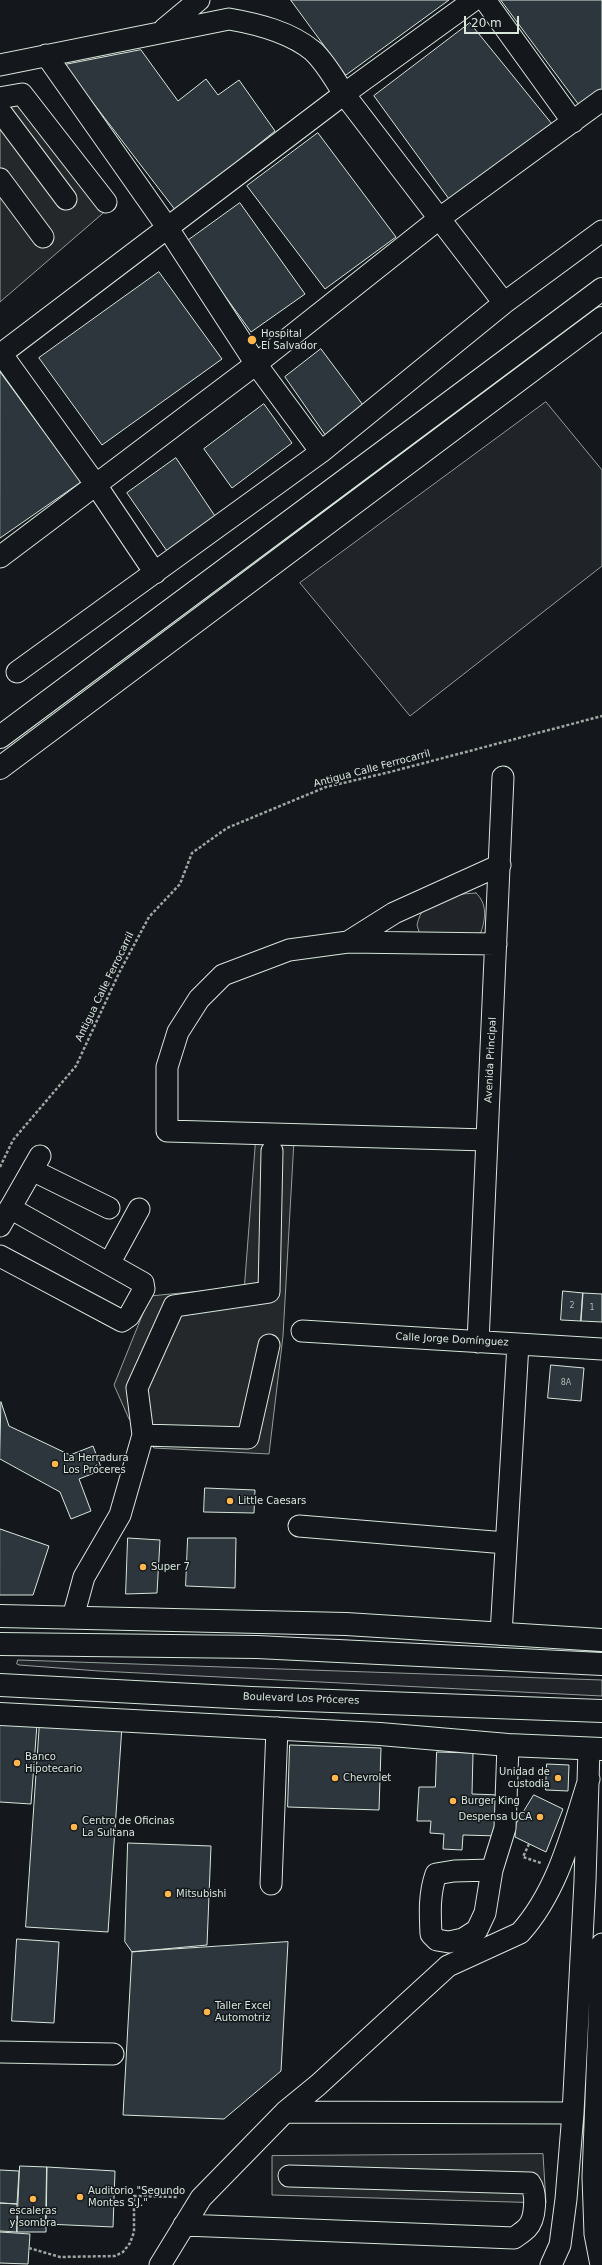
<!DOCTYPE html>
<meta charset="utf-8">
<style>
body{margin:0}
#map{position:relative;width:602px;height:2265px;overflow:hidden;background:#14181c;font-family:"DejaVu Sans",sans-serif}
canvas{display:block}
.scale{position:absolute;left:464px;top:16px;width:55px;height:18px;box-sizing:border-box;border:2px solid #d8e6dc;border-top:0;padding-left:5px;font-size:12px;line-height:14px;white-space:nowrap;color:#d8e6dc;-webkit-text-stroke:3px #14181c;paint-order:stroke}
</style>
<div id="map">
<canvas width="602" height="2265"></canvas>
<div class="scale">20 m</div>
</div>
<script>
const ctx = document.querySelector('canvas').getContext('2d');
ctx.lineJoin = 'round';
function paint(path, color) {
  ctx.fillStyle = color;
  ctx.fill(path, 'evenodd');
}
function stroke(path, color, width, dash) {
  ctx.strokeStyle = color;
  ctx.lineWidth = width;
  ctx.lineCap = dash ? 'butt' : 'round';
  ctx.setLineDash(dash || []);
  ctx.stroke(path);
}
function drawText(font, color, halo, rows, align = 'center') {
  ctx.font = font + ' "DejaVu Sans",sans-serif';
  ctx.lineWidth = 3;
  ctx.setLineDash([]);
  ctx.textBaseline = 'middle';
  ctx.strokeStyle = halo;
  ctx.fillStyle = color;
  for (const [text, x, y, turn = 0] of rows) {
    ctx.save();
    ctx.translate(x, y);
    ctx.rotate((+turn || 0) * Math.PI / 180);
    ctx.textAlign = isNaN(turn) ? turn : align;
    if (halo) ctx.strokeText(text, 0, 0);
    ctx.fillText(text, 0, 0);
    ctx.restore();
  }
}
const green = new Path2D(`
 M 546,402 L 602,470 L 602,566 L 410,716 L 300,583 Z
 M 476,893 C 487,903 486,918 481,932 L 472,938 L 420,935 L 417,925 C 423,895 450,895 476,893 Z
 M 18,1660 L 602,1680 L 602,1696 L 99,1671 L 19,1665 L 17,1664 Z`);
paint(green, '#202428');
stroke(green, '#939e99', 1);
const parking = new Path2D(`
 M 22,84 L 109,208 L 0,302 L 0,88 Z
 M 256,1140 L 294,1140 L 283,1336 L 269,1454 L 154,1448 L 129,1419 L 114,1385 L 150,1296 L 244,1287 Z
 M 543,2154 L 546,2203 L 272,2195 L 272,2156 Z`);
paint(parking, '#24282b');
stroke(parking, '#939e99', 1);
const building = new Path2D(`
 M 291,0 L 449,0 L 346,75 Z
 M 501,0 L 602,0 L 602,91 L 581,107 Z
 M 470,23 L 552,124 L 449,199 L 374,96 Z
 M 141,50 L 178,101 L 206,79 L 218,95 L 239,80 L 275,131 L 176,211 L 64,65 Z
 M 318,133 L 396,237 L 325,289 L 247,186 Z
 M 240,203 L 305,294 L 251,332 L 186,242 Z
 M 159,272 L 222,359 L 102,445 L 39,358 Z
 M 321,349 L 363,405 L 326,436 L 285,377 Z
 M 0,372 L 81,482 L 0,538 Z
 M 264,404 L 292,443 L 232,488 L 204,449 Z
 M 176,458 L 217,519 L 169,554 L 127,493 Z
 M 563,1291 L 583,1293 L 581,1321 L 561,1320 Z
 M 583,1293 L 602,1294 L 602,1322 L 581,1321 Z
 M 551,1365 L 584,1368 L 581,1401 L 548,1398 Z
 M 1,1402 L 9,1426 L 70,1455 L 93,1446 L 102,1470 L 79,1479 L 91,1511 L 71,1519 L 60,1492 L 0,1459 Z
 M 205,1488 L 255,1490 L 254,1513 L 204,1512 Z
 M 0,1529 L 49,1546 L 33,1595 L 0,1595 Z
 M 128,1538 L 160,1540 L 157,1593 L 126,1594 Z
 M 188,1538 L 236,1538 L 235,1588 L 186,1586 Z
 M 40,1721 L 122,1726 L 108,1932 L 26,1927 Z
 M 0,1723 L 37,1724 L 31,1804 L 0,1802 Z
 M 290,1745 L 381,1748 L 379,1810 L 288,1807 Z
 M 437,1752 L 473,1753 L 472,1794 L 501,1795 L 499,1836 L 463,1835 L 462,1850 L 443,1849 L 444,1834 L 430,1833 L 431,1821 L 417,1821 L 419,1787 L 435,1787 Z
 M 547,1764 L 569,1765 L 568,1791 L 546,1790 Z
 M 534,1795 L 563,1809 L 546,1852 L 515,1837 L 516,1824 Z
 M 128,1843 L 211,1846 L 207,1945 L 132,1952 L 125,1942 Z
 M 17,1939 L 59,1942 L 54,2023 L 12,2021 Z
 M 288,1942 L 281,2071 L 224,2119 L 123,2115 L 132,1952 Z
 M 20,2166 L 47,2167 L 46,2232 L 17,2232 Z
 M 47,2167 L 115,2171 L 113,2227 L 46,2224 Z
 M 0,2170 L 19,2171 L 17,2204 L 0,2203 Z
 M 0,2203 L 17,2204 L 17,2232 L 0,2231 Z
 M 0,2232 L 30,2234 L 28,2264 L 0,2263 Z`);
paint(building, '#2c363c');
stroke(building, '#d8e6dc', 1);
const minor = new Path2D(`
 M 485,0 L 573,122
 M 164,29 L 199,0
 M 46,55 L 167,227 L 256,364 L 321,452
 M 0,65 L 229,19 C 258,24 290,32 313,51 C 326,63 335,80 344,94 L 504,303
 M 0,98 L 22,94 L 106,202
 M 0,111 L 66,199
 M 0,179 L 43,237
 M 0,352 L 96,485 L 155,573
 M 1,354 L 344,94 L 474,0
 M 0,557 L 256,364 L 440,218 L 602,100
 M 17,672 L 321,452 L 504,303 L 602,231
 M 348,942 L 394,913 L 500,865
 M 487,1140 L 167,1131 L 167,1067 L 178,1032 L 199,999 L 223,975 L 289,950 L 348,942 L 496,944
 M 32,1170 L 109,1208
 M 0,1226 L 40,1156
 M 0,1256 L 122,1321 L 129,1316 L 144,1289 L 143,1283 L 10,1208
 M 109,1264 L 139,1209
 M 302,1331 L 602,1349
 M 478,1342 L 503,777
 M 143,1435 L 137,1388 L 174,1306 L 269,1292 L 272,1151
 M 299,1526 L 506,1543
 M 73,1617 L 84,1577 L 120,1515 L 143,1435 L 248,1438 L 269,1345
 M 501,1634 L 518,1344
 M 492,1870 L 454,1871 L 436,1874 C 429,1894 430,1913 431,1934 L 437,1940 L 449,1942 L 463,1939 L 477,1930 L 485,1913 L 492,1870 L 505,1828 L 508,1745
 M 271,1884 L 277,1728
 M 0,2052 L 113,2054
 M 285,2112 L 573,2113
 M 184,2225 L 514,2238 C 518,2235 523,2232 527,2228 C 536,2219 537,2193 530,2183 L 289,2176
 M 160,2265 L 201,2198 L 285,2112 L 318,2085 L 448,1966 L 520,1933 C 558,1891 572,1832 589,1779
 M 551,2265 L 560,2245 L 566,2199 L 573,2113 L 585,1881 L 589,1749
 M 601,2265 L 595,2234 L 593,2177 L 602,1944`);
const highway = new Path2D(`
 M 0,737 L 602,289
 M 0,768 L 602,318
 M 0,1616 L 346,1624 L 602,1640
 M 0,1644 L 257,1647 L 602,1664
 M 0,1685 L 251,1698 L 602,1711
 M 0,1714 L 380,1734 L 508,1745 L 602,1749`);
stroke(minor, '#d8e6dc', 23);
stroke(highway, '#d8e6dc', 24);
stroke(new Path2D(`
 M 0,1167 L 13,1140 L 76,1066 L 119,973 L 149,917 L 180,884 L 192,853 L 227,828 L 326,787 L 390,772 L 602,716
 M 529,1844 L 523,1857 L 541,1863
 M 29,2248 L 60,2257 L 115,2256 L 123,2252 L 130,2243 L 134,2232 L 134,2196 L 178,2197`), '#9da8a2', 2.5, [3, 2]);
stroke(minor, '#14181c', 21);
stroke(highway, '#14181c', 22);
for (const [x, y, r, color] of [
 [252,340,5,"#ffb74d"],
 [55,1464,4,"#ffb74d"],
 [230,1501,4,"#ffb74d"],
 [143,1567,4,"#ffb74d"],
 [17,1763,4,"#ffb74d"],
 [335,1778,4,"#ffb74d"],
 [558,1778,4,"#ffb74d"],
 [453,1801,4,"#ffb74d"],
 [540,1817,4,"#ffb74d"],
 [74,1827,4,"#ffb74d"],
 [168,1894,4,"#ffb74d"],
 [207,2012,4,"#ffb74d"],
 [80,2197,4,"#ffb74d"],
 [33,2199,4,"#ffb74d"]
]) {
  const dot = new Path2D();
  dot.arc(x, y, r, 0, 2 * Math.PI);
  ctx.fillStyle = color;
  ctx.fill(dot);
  stroke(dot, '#14181c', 1.5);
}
drawText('8px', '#adbab4', null, [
 ["2",572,1306],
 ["1",592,1308],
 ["8A",566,1383]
]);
drawText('10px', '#d8e6dc', '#14181c', [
 ["Hospital",261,334],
 ["El Salvador",261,346],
 ["La Herradura",63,1458],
 ["Los Próceres",63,1470],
 ["Little Caesars",238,1501],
 ["Super 7",151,1567],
 ["Banco",25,1757],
 ["Hipotecario",25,1769],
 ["Unidad de",550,1772,"right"],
 ["custodia",550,1784,"right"],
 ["Chevrolet",343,1778],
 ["Burger King",461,1801],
 ["Despensa UCA",532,1817,"right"],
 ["Centro de Oficinas",82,1821],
 ["La Sultana",82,1833],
 ["Mitsubishi",176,1894],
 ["Taller Excel",215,2006],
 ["Automotriz",215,2018],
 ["Auditorio \"Segundo",88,2191],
 ["Montes S.J.\"",88,2203],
 ["escaleras",33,2211,"center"],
 ["y sombra",33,2223,"center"]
], 'left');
drawText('10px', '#d8e6dc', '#14181c', [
 ["Antigua Calle Ferrocarril",372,769,-15],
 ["Antigua Calle Ferrocarril",105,987,-64],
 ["Avenida Principal",491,1060,-87],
 ["Calle Jorge Domínguez",452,1340,3],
 ["Boulevard Los Próceres",301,1699,2]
]);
</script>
